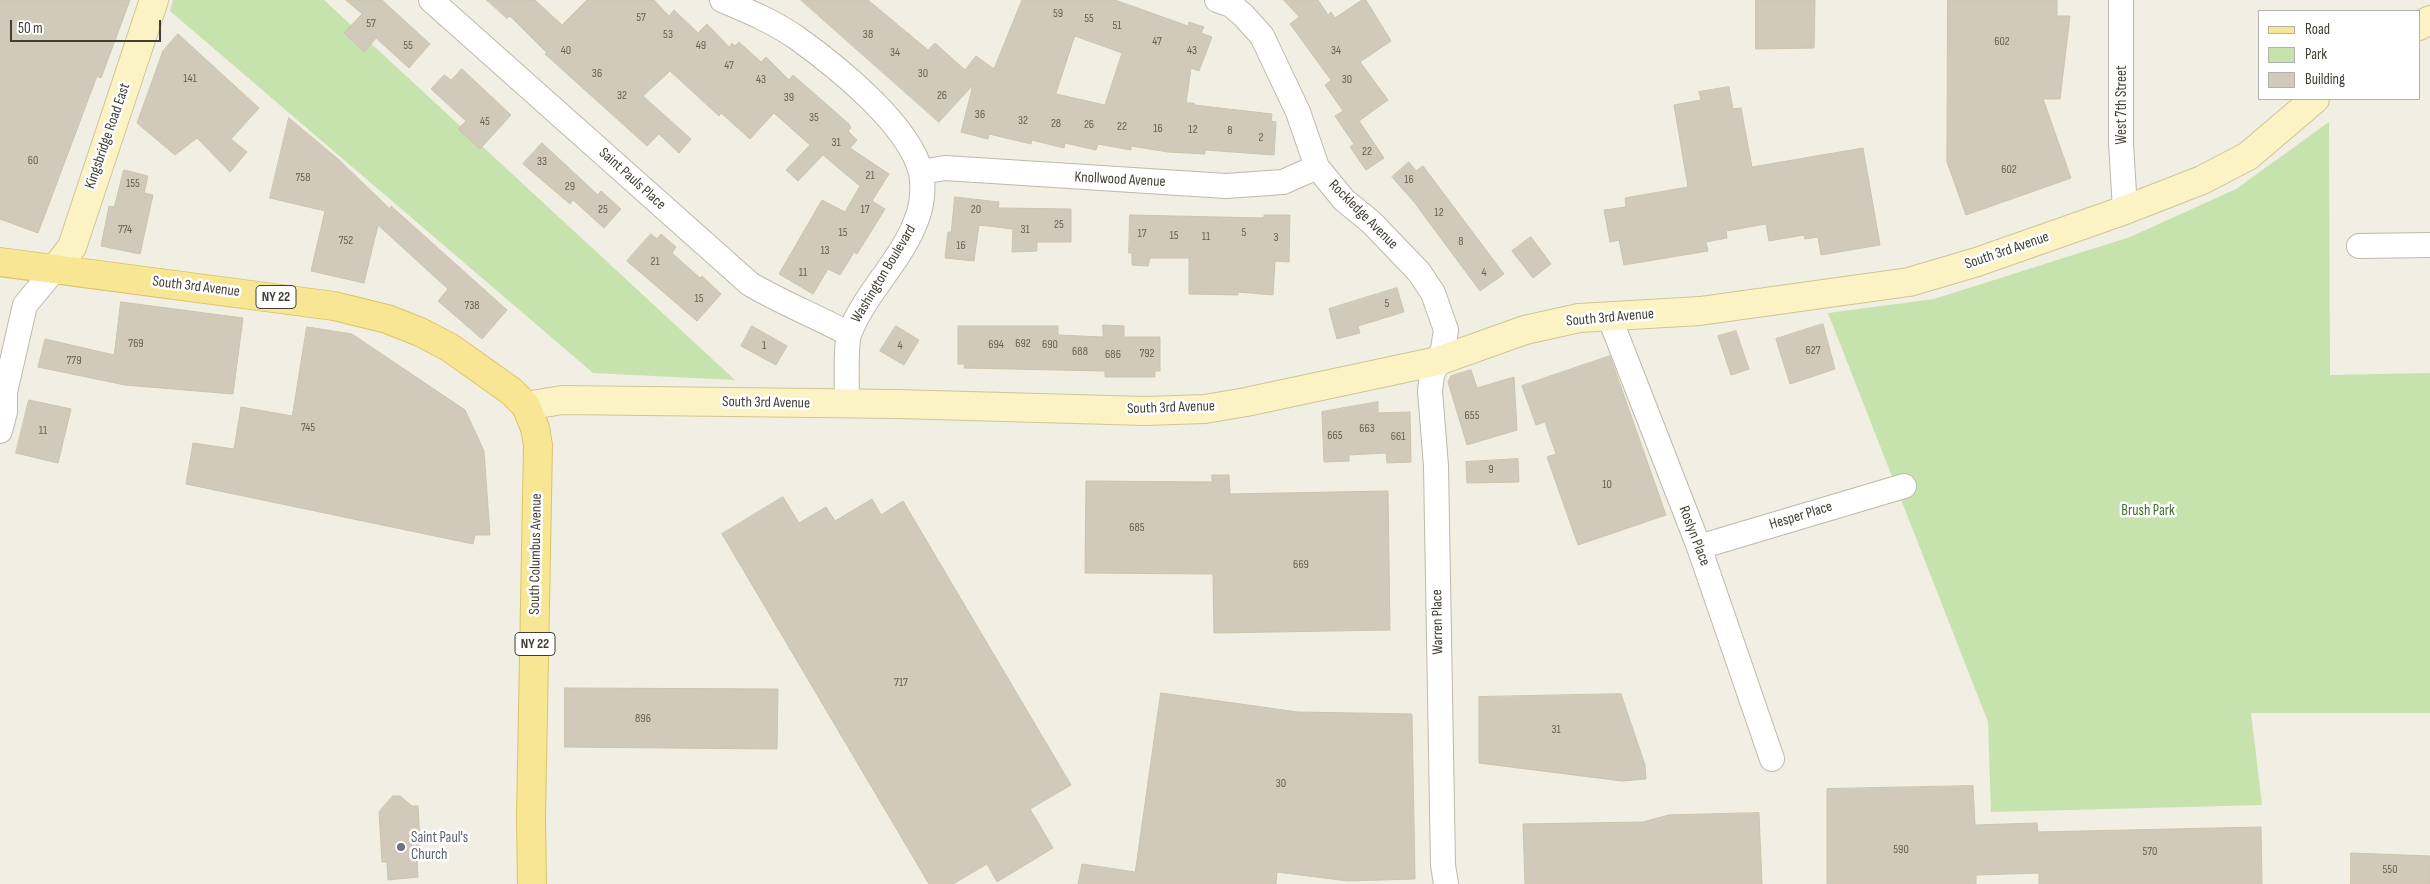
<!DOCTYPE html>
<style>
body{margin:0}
#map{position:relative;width:2430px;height:884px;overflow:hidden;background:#f1eee3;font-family:"Sofia Sans Condensed",sans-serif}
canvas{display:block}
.legend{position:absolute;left:2258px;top:10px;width:162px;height:90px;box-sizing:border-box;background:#fff;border:1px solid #b3b2ae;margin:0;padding:6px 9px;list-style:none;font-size:15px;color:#423e34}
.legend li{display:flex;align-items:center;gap:10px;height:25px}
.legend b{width:25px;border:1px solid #b3b2ae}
.scale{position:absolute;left:10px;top:20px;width:151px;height:22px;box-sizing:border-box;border:2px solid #423e34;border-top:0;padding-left:6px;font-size:15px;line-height:18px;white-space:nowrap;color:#423e34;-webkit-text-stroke:4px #fff;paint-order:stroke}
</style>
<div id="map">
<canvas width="2430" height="884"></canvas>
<ul class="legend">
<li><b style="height:6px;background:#f8e695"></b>Road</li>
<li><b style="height:14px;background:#c6e3ae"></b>Park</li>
<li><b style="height:14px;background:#d1caba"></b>Building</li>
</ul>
<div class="scale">50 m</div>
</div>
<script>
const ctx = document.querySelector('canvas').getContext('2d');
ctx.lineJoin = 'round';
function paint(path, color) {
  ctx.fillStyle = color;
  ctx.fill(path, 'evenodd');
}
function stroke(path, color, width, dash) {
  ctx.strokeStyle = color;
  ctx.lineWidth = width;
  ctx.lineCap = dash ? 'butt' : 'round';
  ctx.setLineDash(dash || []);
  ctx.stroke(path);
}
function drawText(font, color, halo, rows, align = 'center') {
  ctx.font = font + ' "Sofia Sans Condensed",sans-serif';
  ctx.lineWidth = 5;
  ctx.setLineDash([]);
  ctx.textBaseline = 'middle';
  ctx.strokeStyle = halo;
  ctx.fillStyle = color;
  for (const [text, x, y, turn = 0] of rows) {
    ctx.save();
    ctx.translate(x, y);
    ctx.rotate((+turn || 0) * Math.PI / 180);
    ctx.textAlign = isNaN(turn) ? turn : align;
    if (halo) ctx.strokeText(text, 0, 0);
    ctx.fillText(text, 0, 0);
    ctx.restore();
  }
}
paint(new Path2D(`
 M 173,0 L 324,0 L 735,380 L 593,373 L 170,11 Z
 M 2329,122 L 2330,375 L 2430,373 L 2430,713 L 2251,713 L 2262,805 L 1991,812 L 1988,722 L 1828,313 L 1934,299 L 2130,237 L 2236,189 Z`), '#c6e3ae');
const building = new Path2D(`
 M 0,0 L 130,0 L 101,78 L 97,76 L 38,233 L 0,219 Z
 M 346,0 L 382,0 L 430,44 L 409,68 L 376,38 L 364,52 L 344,33 L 362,14 Z
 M 487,0 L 535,0 L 562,25 L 587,0 L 654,0 L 669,16 L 674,10 L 698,33 L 707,24 L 729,47 L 732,43 L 735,46 L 739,42 L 761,62 L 766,57 L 789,80 L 793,75 L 849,124 L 851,128 L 848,131 L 857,140 L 850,148 L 889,174 L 872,201 L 885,209 L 857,254 L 854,252 L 840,275 L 828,269 L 813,294 L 779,274 L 822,200 L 845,212 L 860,186 L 823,155 L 798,181 L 786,170 L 810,145 L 774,113 L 750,139 L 721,113 L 719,116 L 670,71 L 643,96 L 691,139 L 679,153 L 659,134 L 647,146 L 545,54 L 547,53 L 510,16 L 507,18 Z
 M 801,0 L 868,0 L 928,50 L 935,43 L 965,70 L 976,56 L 994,69 L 1022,0 L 1115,0 L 1188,26 L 1189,22 L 1204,27 L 1201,33 L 1212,37 L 1199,71 L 1191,68 L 1186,103 L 1194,103 L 1194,105 L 1272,114 L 1271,121 L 1276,122 L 1274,155 L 1205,150 L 1205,154 L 1168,152 L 1131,146 L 1131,150 L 1098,144 L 1096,150 L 1065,143 L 1064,148 L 1032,140 L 1031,144 L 989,134 L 988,139 L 961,132 L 973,85 L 939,122 ZM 1075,36 L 1122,53 L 1105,105 L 1056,94 Z
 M 1284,0 L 1318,0 L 1328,15 L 1331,12 L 1335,18 L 1362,0 L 1366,0 L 1391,41 L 1360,62 L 1388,100 L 1359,121 L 1384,158 L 1366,170 L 1350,147 L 1354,144 L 1335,116 L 1343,111 L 1325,85 L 1331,80 L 1290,24 L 1299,17 Z
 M 1756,0 L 1815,0 L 1814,48 L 1756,49 Z
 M 1948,0 L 2057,0 L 2057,16 L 2070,16 L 2060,99 L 2043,99 L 2071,178 L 1966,215 L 1947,162 Z
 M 178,34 L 259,108 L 231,139 L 247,152 L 230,172 L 197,138 L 175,155 L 137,123 L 163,51 Z
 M 462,69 L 511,115 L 480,149 L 458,129 L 466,121 L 431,89 L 444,75 L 451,80 Z
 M 1729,87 L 1733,109 L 1741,108 L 1752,167 L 1863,148 L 1880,245 L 1821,255 L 1818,237 L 1805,239 L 1804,235 L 1769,241 L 1766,224 L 1726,231 L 1727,238 L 1706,242 L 1708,251 L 1624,265 L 1619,240 L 1610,242 L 1604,210 L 1626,207 L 1625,198 L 1688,187 L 1674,105 L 1701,100 L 1699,92 Z
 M 289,118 L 338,159 L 390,209 L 391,206 L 507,310 L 482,339 L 438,301 L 448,289 L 378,225 L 364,283 L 311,271 L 325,211 L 270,198 Z
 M 542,143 L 598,195 L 601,191 L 621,209 L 604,228 L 573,200 L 570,204 L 523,164 Z
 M 1409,162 L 1416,171 L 1423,166 L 1504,274 L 1480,291 L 1414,202 L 1392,177 Z
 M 124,170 L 148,176 L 144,193 L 153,195 L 140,254 L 101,246 L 109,206 L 114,207 Z
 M 955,197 L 999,202 L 998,208 L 1071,209 L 1071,242 L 1037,242 L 1037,251 L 1012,252 L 1013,229 L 979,225 L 974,261 L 945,258 L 948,232 L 951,232 Z
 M 1130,215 L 1264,218 L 1264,215 L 1290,215 L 1289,262 L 1275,261 L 1273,295 L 1238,292 L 1238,295 L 1189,294 L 1189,258 L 1150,258 L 1148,266 L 1132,265 L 1132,253 L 1129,253 Z
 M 651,234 L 657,239 L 661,234 L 676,247 L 672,253 L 700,278 L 702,276 L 721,294 L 697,321 L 627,261 Z
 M 1531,237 L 1551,264 L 1533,278 L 1512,251 Z
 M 1397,288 L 1404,312 L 1358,326 L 1360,333 L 1337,339 L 1329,309 Z
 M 121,302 L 243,318 L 233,394 L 125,385 L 38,367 L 45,339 L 114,355 Z
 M 1823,324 L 1835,369 L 1790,384 L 1776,339 Z
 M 1103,325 L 1124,326 L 1124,337 L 1160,337 L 1160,371 L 1155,371 L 1155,377 L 1105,377 L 1105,371 L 964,368 L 965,364 L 958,364 L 958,326 L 1058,326 L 1058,335 L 1103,337 Z
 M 752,326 L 787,346 L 776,365 L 741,346 Z
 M 896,326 L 919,340 L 904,365 L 880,351 Z
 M 307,327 L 352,334 L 465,410 L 484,451 L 490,535 L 475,535 L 473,544 L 186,484 L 193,443 L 234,449 L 241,407 L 292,416 Z
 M 1736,331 L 1749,369 L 1731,375 L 1718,336 Z
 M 1610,356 L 1666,515 L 1578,545 L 1547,457 L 1556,454 L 1545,422 L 1536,425 L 1522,386 Z
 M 1471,370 L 1477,388 L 1514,377 L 1517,430 L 1467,445 L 1448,382 L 1451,376 Z
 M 29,400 L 71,409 L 58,463 L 16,453 Z
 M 1378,402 L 1378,413 L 1410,412 L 1411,462 L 1387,463 L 1386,453 L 1349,455 L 1349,461 L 1324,462 L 1322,412 Z
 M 1518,459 L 1519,482 L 1467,483 L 1466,462 Z
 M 1212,475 L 1229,475 L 1230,494 L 1388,491 L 1390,630 L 1214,633 L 1213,574 L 1085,573 L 1086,481 L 1212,482 Z
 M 783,497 L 799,523 L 826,507 L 835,521 L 872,499 L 881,515 L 903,501 L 1071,785 L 1030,809 L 1053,848 L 997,882 L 987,864 L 953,884 L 929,884 L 722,534 Z
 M 565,688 L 778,689 L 777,749 L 565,747 Z
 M 1161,693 L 1298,712 L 1412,714 L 1415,879 L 1348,881 L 1277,872 L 1276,884 L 1078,884 L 1082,864 L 1135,872 Z
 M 1621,694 L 1645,765 L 1646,779 L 1622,781 L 1479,763 L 1479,697 Z
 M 1973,786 L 1975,825 L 2037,823 L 2038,832 L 2261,827 L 2262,884 L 2039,884 L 2039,873 L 1976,875 L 1976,884 L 1827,884 L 1827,789 Z
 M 393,796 L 400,796 L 412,806 L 418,806 L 421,860 L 417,860 L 418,877 L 388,880 L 387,862 L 382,862 L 379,812 Z
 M 1759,813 L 1762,884 L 1525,884 L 1523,824 L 1643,822 L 1669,815 Z
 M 2351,853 L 2430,856 L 2430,884 L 2351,884 Z`);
paint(building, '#d1caba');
stroke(building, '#ccc3ad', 1);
const street = new Path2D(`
 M 431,0 L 750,284 C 782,303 816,316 849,334
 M 722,0 C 748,11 774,22 797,38 C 836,66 910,125 921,173 C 924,188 922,207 916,221 C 901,261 866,292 850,332 C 845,343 847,390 847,404
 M 1217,0 L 1231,5 L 1243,15 L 1262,36 L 1298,112 L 1317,167 L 1344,200 L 1371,222 L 1419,272 L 1433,293 L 1446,330 L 1443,349 L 1432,375 L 1430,391 L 1436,466 L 1443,865 L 1446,884
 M 2121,0 L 2121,143 L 2125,210
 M 921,172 L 945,168 L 1226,186 L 1283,182 L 1317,167
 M 2359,246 L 2430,245
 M 1609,316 L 1699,547 L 1772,759
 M 0,431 L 5,412 L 5,392 L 25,305 L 55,269
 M 1699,547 L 1904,486`);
const secondary = new Path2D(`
 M 2419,26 L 2430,20
 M 55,269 L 72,247 L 154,0
 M 526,406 L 562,400 L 898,404 L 1145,411 L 1205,409 L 1246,402 L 1438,361 L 1525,330 L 1579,318 L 1700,311 L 1909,282 L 1977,262 L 2125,210 L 2202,180 L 2248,156 L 2315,99`);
const primary = new Path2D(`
 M 0,262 L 334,306 L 387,319 L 420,332 L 449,347 L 511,391 L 526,406 L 535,428 L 538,445 L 531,817 L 532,884`);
stroke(street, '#beb9aa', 26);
stroke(secondary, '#cfc595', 30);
stroke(primary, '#dcc466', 30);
stroke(street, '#fff', 24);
stroke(secondary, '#fbf3c3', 28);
stroke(primary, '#f8e695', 28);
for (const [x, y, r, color] of [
 [401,847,5,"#6b7280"]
]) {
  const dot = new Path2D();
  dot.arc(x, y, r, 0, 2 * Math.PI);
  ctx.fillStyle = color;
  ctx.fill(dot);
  stroke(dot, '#fff', 2);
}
drawText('12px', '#666156', null, [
 ["59",1058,14],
 ["57",641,18],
 ["55",1089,19],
 ["57",371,24],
 ["51",1117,26],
 ["53",668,35],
 ["38",868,35],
 ["47",1157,42],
 ["602",2002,42],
 ["55",408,46],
 ["49",701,46],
 ["40",566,51],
 ["43",1192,51],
 ["34",1336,51],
 ["34",895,53],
 ["47",729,66],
 ["36",597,74],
 ["30",923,74],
 ["141",190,79],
 ["43",761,80],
 ["30",1347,80],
 ["32",622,96],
 ["26",942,96],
 ["39",789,98],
 ["36",980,115],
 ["35",814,118],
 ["32",1023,121],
 ["45",485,122],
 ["28",1056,124],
 ["26",1089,125],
 ["22",1122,127],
 ["16",1158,129],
 ["12",1193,130],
 ["8",1230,131],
 ["2",1261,138],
 ["31",836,143],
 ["22",1367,152],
 ["60",33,161],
 ["33",542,162],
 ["602",2009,170],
 ["21",870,176],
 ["758",303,178],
 ["16",1409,180],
 ["155",133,184],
 ["29",570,187],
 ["25",603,210],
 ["17",865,210],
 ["20",976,210],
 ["12",1439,213],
 ["25",1059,225],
 ["774",125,230],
 ["31",1025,230],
 ["15",843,233],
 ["5",1244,233],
 ["17",1142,234],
 ["15",1174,236],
 ["11",1206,237],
 ["3",1276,238],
 ["752",346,241],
 ["8",1461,242],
 ["16",961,246],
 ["13",825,251],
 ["21",655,262],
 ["11",803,273],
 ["4",1484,273],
 ["15",699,299],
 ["5",1387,304],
 ["738",472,306],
 ["769",136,344],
 ["692",1023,344],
 ["694",996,345],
 ["690",1050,345],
 ["1",764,346],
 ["4",900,346],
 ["627",1813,351],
 ["688",1080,352],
 ["792",1147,354],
 ["686",1113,355],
 ["779",74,361],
 ["655",1472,416],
 ["745",308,428],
 ["663",1367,429],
 ["11",43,431],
 ["665",1335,436],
 ["661",1398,437],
 ["9",1491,470],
 ["10",1607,485],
 ["685",1137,528],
 ["669",1301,565],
 ["717",901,683],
 ["896",643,719],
 ["31",1556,730],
 ["30",1281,784],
 ["590",1901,850],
 ["570",2150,852],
 ["550",2390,870]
]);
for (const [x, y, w] of [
 [276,297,40],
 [535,644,40]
]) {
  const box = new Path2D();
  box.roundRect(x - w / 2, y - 11.5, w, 23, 4);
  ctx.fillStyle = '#fff';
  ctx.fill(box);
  stroke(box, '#423e34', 1);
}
drawText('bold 14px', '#423e34', null, [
 ["NY 22",276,297],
 ["NY 22",535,644]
]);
drawText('15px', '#423e34', '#fff', [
 ["West 7th Street",2122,105,-90],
 ["Kingsbridge Road East",108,136,-71],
 ["Saint Pauls Place",632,179,42],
 ["Knollwood Avenue",1120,180,3],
 ["Rockledge Avenue",1363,215,45],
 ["South 3rd Avenue",2007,251,-19],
 ["Washington Boulevard",884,274,-59],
 ["South 3rd Avenue",196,287,7],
 ["South 3rd Avenue",1610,318,-5],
 ["South 3rd Avenue",766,403,1],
 ["South 3rd Avenue",1171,408,-2],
 ["Hesper Place",1801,516,-17],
 ["Roslyn Place",1694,536,69],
 ["South Columbus Avenue",536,554,-89],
 ["Warren Place",1438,622,-91]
]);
drawText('15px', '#3e702b', '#fff', [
 ["Brush Park",2148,511]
]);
drawText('15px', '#5b616d', '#fff', [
 ["Saint Paul's",411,838],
 ["Church",411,855]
], 'left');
</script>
